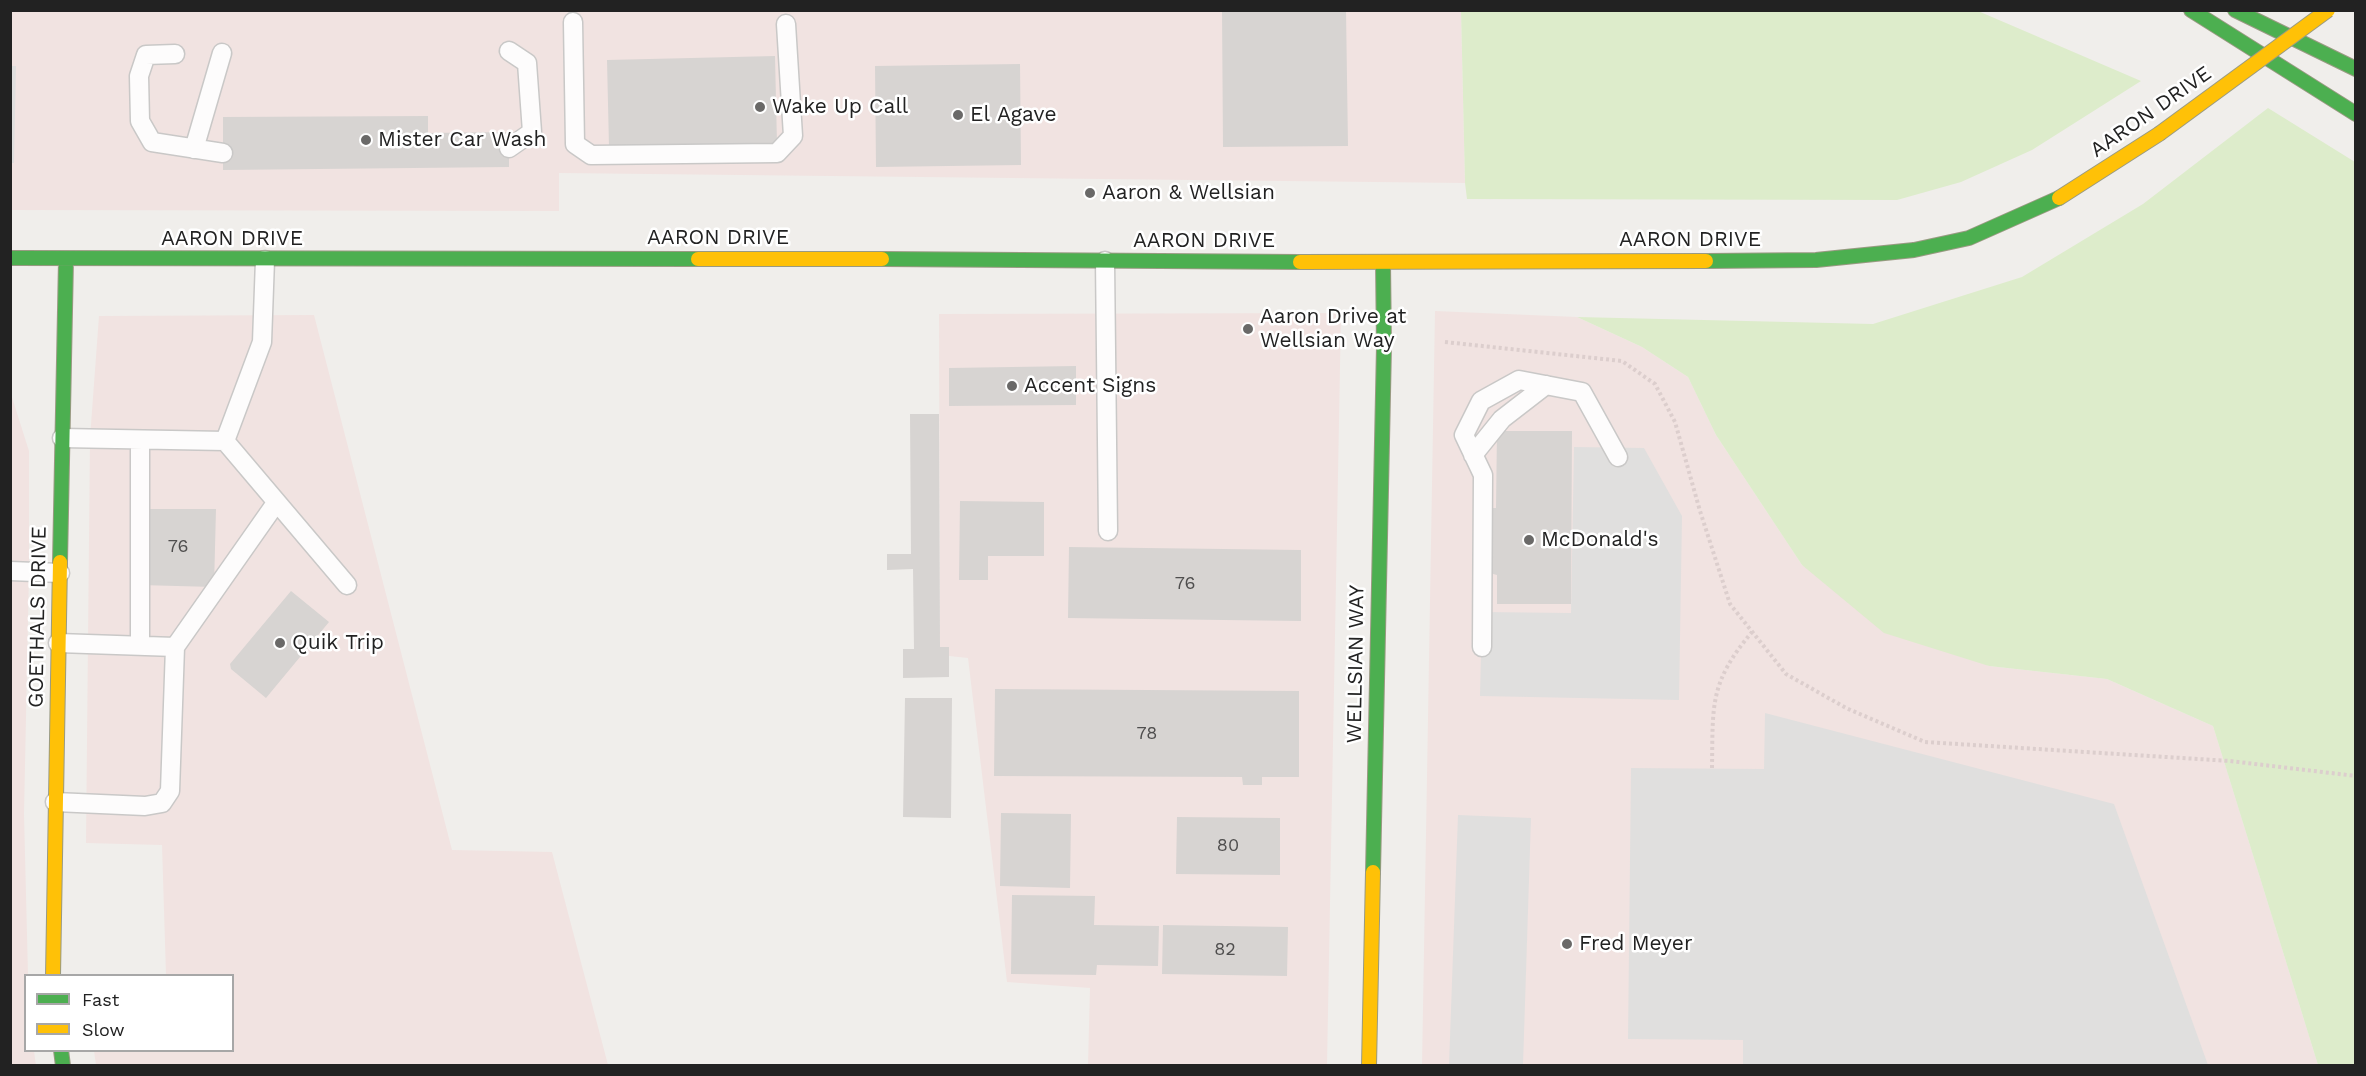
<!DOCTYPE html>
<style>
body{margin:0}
#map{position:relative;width:2366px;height:1076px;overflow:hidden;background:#f0eeeb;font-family:"Work Sans",sans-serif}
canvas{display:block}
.frame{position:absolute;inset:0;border:12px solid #222;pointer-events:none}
.legend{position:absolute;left:24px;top:974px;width:210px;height:78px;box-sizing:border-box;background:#fff;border:2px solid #a7a7a7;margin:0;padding:8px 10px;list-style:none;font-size:18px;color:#222}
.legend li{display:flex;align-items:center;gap:12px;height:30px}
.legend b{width:30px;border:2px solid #a7a7a7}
</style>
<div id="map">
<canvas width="2366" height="1076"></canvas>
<div class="frame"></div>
<ul class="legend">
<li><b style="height:8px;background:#4caf50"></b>Fast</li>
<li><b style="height:8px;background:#ffc107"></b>Slow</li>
</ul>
</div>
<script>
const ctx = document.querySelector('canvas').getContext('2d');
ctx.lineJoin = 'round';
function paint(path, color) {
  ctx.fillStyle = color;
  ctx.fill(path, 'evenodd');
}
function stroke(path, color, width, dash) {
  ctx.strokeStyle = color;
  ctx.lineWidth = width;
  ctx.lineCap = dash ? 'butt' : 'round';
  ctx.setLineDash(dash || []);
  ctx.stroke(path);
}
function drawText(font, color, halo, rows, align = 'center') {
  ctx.font = font + ' "Work Sans",sans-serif';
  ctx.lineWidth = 5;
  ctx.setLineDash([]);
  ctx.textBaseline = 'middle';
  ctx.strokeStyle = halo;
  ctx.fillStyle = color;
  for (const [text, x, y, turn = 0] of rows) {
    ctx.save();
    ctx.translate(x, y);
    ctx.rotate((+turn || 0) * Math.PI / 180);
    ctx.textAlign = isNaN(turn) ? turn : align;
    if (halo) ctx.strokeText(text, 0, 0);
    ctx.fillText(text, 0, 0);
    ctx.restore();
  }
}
paint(new Path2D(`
 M 11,11 L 1461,11 L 1465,183 L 559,173 L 559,211 L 11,210 Z
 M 1435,311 L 1577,317 L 1642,347 L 1688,377 L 1716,435 L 1802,565 L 1989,666 L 2107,679 L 2213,726 L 2318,1065 L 1422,1066 Z
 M 1341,313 L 1327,1065 L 1088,1065 L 1090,988 L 1007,982 L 968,658 L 940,655 L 939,314 Z
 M 314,315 L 452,850 L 552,852 L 608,1065 L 96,1065 L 94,1051 L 232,1050 L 232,976 L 166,975 L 162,845 L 86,843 L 90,438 L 99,316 Z
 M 10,391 L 29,451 L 29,572 L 24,814 L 28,975 L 26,976 L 26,1050 L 34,1051 L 36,1066 L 10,1065 Z`), '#f1e3e1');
paint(new Path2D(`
 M 1461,11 L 1978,11 L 2141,81 L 2032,150 L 1961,182 L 1897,200 L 1467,199 L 1465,183 Z
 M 2268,108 L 2355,162 L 2355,1065 L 2318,1065 L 2213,726 L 2107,679 L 1989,666 L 1884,633 L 1802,565 L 1716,435 L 1688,377 L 1642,347 L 1577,317 L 1873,324 L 2022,277 L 2143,204 Z`), '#ddeccb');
paint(new Path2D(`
 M 11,66 L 16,66 L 14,163 L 10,163 Z
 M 1574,447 L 1644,448 L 1682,516 L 1679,700 L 1480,696 L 1482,612 L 1571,613 Z
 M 1765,713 L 2114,804 L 2208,1065 L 1743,1066 L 1743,1040 L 1628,1039 L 1631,768 L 1764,769 Z
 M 1458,815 L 1531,818 L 1523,1065 L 1449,1065 Z`), '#e0dfde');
paint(new Path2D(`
 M 1222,10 L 1346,10 L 1348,146 L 1223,147 Z
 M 775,56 L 777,144 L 609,147 L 607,60 Z
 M 1020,64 L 1021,165 L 876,167 L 875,66 Z
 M 428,116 L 428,133 L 509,132 L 509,167 L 223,170 L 223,117 Z
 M 1076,366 L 1076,405 L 949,406 L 949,368 Z
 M 910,414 L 939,414 L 940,647 L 949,647 L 949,677 L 903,678 L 903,649 L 914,649 L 913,569 L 887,570 L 887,554 L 911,554 Z
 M 1497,431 L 1572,431 L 1571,604 L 1497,604 L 1497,575 L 1486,572 L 1486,508 L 1496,508 Z
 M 960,501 L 1044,502 L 1044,556 L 988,556 L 988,580 L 959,580 Z
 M 141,509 L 216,509 L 214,587 L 140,585 Z
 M 1069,547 L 1301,550 L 1301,621 L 1068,618 Z
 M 291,591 L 329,622 L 266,698 L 231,669 L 230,664 Z
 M 995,689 L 1299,691 L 1299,777 L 1262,777 L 1262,785 L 1243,785 L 1242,777 L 994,776 Z
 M 905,698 L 952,698 L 951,818 L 903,817 Z
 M 1001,813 L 1071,814 L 1070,888 L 1000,886 Z
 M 1177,817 L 1280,818 L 1280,875 L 1176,874 Z
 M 1012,895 L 1095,896 L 1094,925 L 1159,926 L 1158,966 L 1097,965 L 1096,975 L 1011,974 Z
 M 1163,925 L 1288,927 L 1287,976 L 1162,974 Z`), '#d7d4d2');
const lane = new Path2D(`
 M 573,22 L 575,144 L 591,155 L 777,153 L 793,136 L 786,24
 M 175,54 L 146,55 L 139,76 L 140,121 L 152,142 L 223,153
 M 509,148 L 532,132 L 527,63 L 509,51
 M 194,149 L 222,53
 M 265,260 L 262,342 L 225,441 L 347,585
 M 1105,261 L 1108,531
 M 62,438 L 225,441
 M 1473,455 L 1502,419 L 1546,385
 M 10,571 L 60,573
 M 58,643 L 175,647
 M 140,646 L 140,440
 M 1482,647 L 1483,475 L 1464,435 L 1481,401 L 1519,380 L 1582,392 L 1618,457
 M 55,802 L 145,806 L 162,803 L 170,791 L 175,647 L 276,503`);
const fast = new Path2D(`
 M 2191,10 L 2356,114
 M 2235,10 L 2356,69
 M 10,258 L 698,259
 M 882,259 L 1300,262
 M 1706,261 L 1816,260 L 1914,250 L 1969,238 L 2059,198
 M 60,562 L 66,260
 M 1373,872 L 1384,346 L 1383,263
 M 61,1050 L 63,1066`);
const slow = new Path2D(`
 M 2059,198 L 2159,134
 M 698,259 L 882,259
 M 1300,262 L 1706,261
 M 53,976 L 60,562
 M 1369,1066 L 1373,872`);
stroke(lane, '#c9c8c7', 21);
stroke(fast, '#999a82', 16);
stroke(slow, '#999a82', 16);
stroke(new Path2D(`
 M 1445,342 L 1622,361 L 1655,384 L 1675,422 L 1700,511 L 1730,604 L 1786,674 L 1846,708 L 1925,742 L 2230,761 L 2356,776
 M 1712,768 C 1713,705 1709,683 1752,632`), '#dccecd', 4, [3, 3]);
stroke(lane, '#fdfcfc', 18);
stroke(fast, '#4caf50', 14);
stroke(slow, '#ffc107', 14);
const slowBridge = new Path2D(`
 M 2159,134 L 2328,10`);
stroke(slowBridge, '#999a82', 16, []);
stroke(slowBridge, '#ffc107', 14);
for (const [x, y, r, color] of [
 [760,107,6,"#6a6968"],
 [958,115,6,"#6a6968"],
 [366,140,6,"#6a6968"],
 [1090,193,6,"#6a6968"],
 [1248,329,6,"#6a6968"],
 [1012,386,6,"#6a6968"],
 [1529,540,6,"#6a6968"],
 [280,643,6,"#6a6968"],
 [1567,944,6,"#6a6968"]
]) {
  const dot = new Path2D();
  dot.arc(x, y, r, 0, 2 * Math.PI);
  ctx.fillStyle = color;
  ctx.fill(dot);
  stroke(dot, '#fff', 2);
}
drawText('18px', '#4f4e4e', null, [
 ["76",178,547],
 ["76",1185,584],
 ["78",1147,734],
 ["80",1228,846],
 ["82",1225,950]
]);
drawText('21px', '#222', '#fff', [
 ["Wake Up Call",772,107],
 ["El Agave",970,115],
 ["Mister Car Wash",378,140],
 ["Aaron & Wellsian",1102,193],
 ["Aaron Drive at",1260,317],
 ["Wellsian Way",1260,341],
 ["Accent Signs",1024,386],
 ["McDonald's",1541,540],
 ["Quik Trip",292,643],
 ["Fred Meyer",1579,944]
], 'left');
drawText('21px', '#222', '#fff', [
 ["AARON DRIVE",2151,112,-35],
 ["AARON DRIVE",718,238],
 ["AARON DRIVE",232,239],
 ["AARON DRIVE",1690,240],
 ["AARON DRIVE",1204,241],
 ["GOETHALS DRIVE",38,617,-89],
 ["WELLSIAN WAY",1356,664,-89]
]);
</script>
